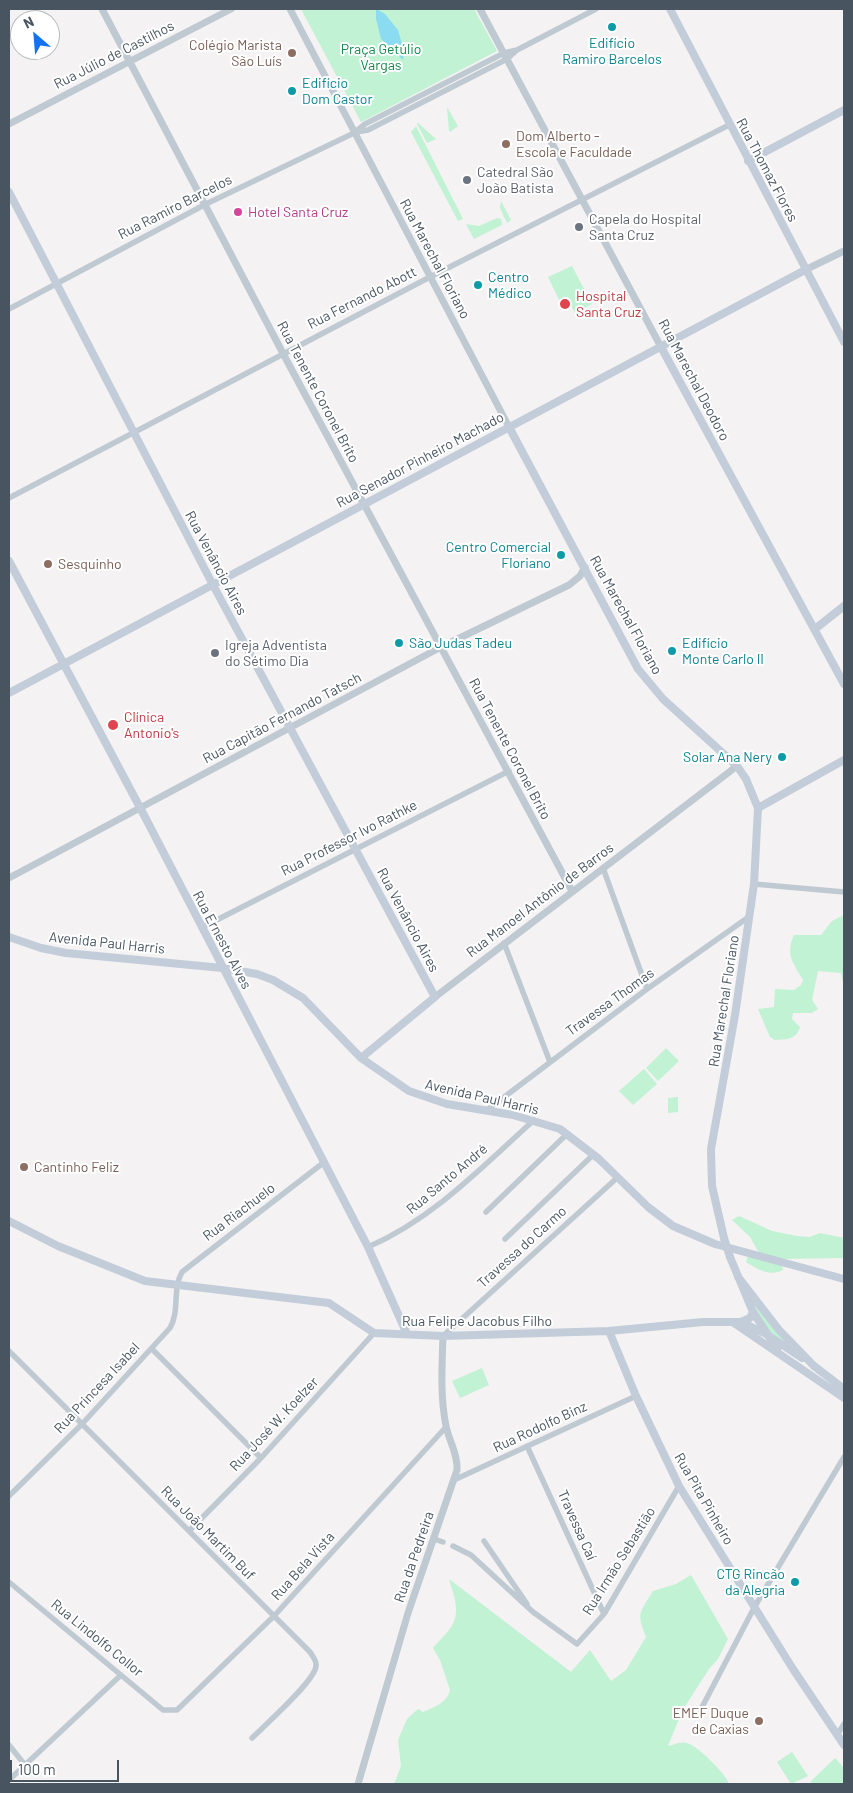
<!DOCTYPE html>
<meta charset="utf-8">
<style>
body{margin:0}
#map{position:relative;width:853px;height:1793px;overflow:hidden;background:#f4f2f2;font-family:Barlow,sans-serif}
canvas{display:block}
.frame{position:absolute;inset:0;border:10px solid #485560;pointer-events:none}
.north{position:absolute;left:10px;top:10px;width:50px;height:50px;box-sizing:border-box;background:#fff;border:1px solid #b6bbbf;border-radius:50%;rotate:333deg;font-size:14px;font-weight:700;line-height:20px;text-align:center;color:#485560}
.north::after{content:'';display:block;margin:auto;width:18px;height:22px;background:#1173ef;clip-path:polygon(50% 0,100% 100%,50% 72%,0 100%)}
.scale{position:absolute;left:10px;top:1760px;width:109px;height:22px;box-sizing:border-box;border:2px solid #485560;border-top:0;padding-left:6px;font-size:15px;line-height:18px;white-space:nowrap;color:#485560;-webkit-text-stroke:4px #fff;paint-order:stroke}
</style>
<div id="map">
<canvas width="853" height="1793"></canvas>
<div class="frame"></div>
<div class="north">N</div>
<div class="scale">100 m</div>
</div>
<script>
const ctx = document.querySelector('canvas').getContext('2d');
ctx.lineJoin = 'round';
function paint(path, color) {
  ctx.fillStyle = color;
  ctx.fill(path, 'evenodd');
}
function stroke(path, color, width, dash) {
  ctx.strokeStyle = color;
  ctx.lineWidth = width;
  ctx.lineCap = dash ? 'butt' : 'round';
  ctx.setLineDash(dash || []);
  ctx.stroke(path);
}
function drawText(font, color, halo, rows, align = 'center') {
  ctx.font = font + ' Barlow,sans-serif';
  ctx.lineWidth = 4;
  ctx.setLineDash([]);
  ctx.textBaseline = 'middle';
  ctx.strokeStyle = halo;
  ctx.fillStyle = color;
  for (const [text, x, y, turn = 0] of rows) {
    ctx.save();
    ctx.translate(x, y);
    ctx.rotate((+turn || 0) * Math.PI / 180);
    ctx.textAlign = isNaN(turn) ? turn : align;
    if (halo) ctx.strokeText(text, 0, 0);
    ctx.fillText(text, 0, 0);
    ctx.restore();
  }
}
paint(new Path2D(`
 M 301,9 L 474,9 L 497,51 L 361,122 Z
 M 447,107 L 458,126 L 450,132 L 449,131 Z
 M 417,124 L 418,123 L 436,139 L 427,143 Z
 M 416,126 L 463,219 L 458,221 L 411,132 Z
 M 501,201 L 511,220 L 507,223 L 500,208 Z
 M 497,218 L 501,219 L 502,225 L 474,239 L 466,224 L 479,226 Z
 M 572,266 L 592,304 L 575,313 L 569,302 L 562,306 L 548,277 Z
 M 844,915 L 844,987 L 841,973 L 818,971 L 812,1000 L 818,1009 L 812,1013 L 793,1013 L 792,1019 L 800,1027 C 796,1040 787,1039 775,1040 L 770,1037 L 758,1009 L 774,1007 L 775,989 L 794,990 L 801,985 L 803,980 C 793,962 785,955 794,935 L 821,935 L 832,921 Z
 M 666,1048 L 679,1061 L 658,1081 L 646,1068 Z
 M 644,1069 L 657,1084 L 633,1105 L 619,1091 Z
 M 678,1097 L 678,1112 L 668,1113 L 668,1098 Z
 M 739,1216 L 772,1231 L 797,1236 L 810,1237 L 820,1233 L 844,1238 L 844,1258 L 780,1259 L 783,1270 C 770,1277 757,1269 746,1262 L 748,1256 L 759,1253 L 750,1237 L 732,1220 Z
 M 750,1302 L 754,1302 L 794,1349 L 768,1331 Z
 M 482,1368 L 489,1385 L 460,1398 L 452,1381 Z
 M 691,1575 L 728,1639 L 718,1659 L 709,1669 L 682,1711 L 668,1746 C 674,1745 680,1741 687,1743 C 697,1745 727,1775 729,1784 L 394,1784 L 401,1766 L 398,1740 L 407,1719 L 418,1709 L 423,1712 C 435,1707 447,1703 450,1690 L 440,1660 L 433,1648 C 438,1641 444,1637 449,1630 C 462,1614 454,1596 449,1579 L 571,1672 L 590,1650 L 611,1681 L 626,1670 L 646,1637 C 636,1612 640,1613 653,1591 L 676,1584 Z
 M 792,1752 L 808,1776 L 791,1784 L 777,1762 Z
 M 835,1758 L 844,1768 L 844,1784 L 815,1784 L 810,1782 Z`), '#c0f2d3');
paint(new Path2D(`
 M 376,9 L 385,14 L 398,30 L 404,51 L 403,60 L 381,39 L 376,19 Z`), '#8bdcf1');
stroke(new Path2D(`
 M 356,132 L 368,130 L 507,59 L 517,50 L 596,9
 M 9,309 L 206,204 L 354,133 L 365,124 L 504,53 L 517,50
 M 9,498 L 430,277 L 729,125
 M 603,868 L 647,989
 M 754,884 L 844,892
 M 201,928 L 509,771
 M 504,943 L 550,1062
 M 487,1110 L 647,989 L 750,916
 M 486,1212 L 567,1134
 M 505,1239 L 594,1154
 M 368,1247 C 433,1219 482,1167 534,1120
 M 443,1336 L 618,1177
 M 152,1349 L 261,1458
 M 9,1351 L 310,1652 C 313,1657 317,1661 316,1666 C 315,1681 264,1726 252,1738
 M 527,1446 L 604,1614
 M 454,1480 L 636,1396
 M 9,1496 L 82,1424 L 170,1328 C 180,1311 172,1290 182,1272 L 323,1163
 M 189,1531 L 261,1458 L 374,1333
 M 434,1539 L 443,1542
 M 484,1541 L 527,1604
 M 453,1546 L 471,1555 L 533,1612 L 577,1644 L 604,1614 L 679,1486
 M 9,1582 L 163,1710 L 177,1710 L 274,1616 L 446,1427
 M 700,1711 L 755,1606 L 844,1457
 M 837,1735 L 844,1724
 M 9,1745 L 25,1765
 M 9,1780 L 121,1675`), '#bfc9d1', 5.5);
stroke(new Path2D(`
 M 102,9 L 287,361 L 572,891
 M 290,9 L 509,427
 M 480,9 L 661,347
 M 9,124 L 231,9
 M 807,269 L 844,251
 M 9,878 L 441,647 L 569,585 L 580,576 L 585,567
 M 435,997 L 737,766
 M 358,1784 L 408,1613 L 457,1470 C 458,1454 449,1441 446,1426 C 440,1396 442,1366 443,1336`), '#bfc9d1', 7);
stroke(new Path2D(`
 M 670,9 L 844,342
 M 748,161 L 844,110
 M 9,192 L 213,585 L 435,997 L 361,1058
 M 661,347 L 844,684
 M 509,427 L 638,669 L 663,699 L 737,766 L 746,779 L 758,808 L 754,884 L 735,1015 L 711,1149 L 712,1186 L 724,1238
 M 9,561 L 145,817 L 368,1247 L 407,1334
 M 815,629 L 844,606
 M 9,693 L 807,269
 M 758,808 L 844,760
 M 9,937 L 41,948 L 66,953 L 222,968 L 257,974 L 273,980 L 303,998 L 361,1058 L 409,1091 L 447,1104 L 513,1115 L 560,1129 L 599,1159 L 648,1207 L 673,1226 L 715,1244 L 844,1279
 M 9,1221 L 58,1246 L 145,1281 L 329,1303 L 374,1333 L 443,1336 L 609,1331 L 703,1322 L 741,1322 L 750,1318 L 753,1312
 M 730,1257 L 753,1312 L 777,1349
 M 738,1277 L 779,1330 L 814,1366 L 844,1389
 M 741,1322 L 766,1334 L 802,1358
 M 734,1323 L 844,1398
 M 609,1331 L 636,1396 L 679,1486 L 793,1669 L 844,1745`), '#c2cdd9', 8);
stroke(new Path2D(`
 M 724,1238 L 730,1257`), '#c2cdd9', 8);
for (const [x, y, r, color] of [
 [612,27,5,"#0f9aa8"],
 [292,53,5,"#8d6e63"],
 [292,91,5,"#0f9aa8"],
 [506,144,5,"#8d6e63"],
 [467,180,5,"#6b7280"],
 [238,212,5,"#d1479c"],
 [579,227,5,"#6b7280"],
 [478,285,5,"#0f9aa8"],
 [565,304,6,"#e0444e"],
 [561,555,5,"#0f9aa8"],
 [48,564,5,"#8d6e63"],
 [399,643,5,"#0f9aa8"],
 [672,651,5,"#0f9aa8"],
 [215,653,5,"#6b7280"],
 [113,725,6,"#e0444e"],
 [782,757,5,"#0f9aa8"],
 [24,1167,5,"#8d6e63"],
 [795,1582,5,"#0f9aa8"],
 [759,1721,5,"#8d6e63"]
]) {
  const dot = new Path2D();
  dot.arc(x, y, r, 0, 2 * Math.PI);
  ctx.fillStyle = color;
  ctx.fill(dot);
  stroke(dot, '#fff', 2);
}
drawText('14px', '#0d838f', '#fff', [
 ["Edifício",612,43,"center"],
 ["Ramiro Barcelos",612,59,"center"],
 ["Edifício",302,83],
 ["Dom Castor",302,99],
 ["Centro",488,277],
 ["Médico",488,293],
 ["Centro Comercial",551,547,"right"],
 ["Floriano",551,563,"right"],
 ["São Judas Tadeu",409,643],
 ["Edifício",682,643],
 ["Monte Carlo II",682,659],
 ["Solar Ana Nery",772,757,"right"],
 ["CTG Rincão",785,1574,"right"],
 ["da Alegria",785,1590,"right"]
], 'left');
drawText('14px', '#785e54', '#fff', [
 ["Colégio Marista",282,45,"right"],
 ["São Luís",282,61,"right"],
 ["Dom Alberto -",516,136],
 ["Escola e Faculdade",516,152],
 ["Sesquinho",58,564],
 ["Cantinho Feliz",34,1167],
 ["EMEF Duque",749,1713,"right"],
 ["de Caxias",749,1729,"right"]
], 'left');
drawText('14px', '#13884d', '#fff', [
 ["Praça Getúlio",381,49],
 ["Vargas",381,65]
]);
drawText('14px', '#485560', '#fff', [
 ["Rua Júlio de Castilhos",114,55,-27],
 ["Rua Thomaz Flores",767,170,62],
 ["Rua Ramiro Barcelos",175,207,-27],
 ["Rua Marechal Floriano",435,259,62],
 ["Rua Fernando Abott",362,298,-27],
 ["Rua Marechal Deodoro",694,380,62],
 ["Rua Tenente Coronel Brito",318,392,62],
 ["Rua Senador Pinheiro Machado",420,460,-28],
 ["Rua Venâncio Aires",216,563,62],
 ["Rua Marechal Floriano",626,615,61],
 ["Rua Capitão Fernando Tatsch",282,718,-28],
 ["Rua Tenente Coronel Brito",510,749,62],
 ["Rua Professor Ivo Rathke",349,838,-27],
 ["Rua Manoel Antônio de Barros",540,900,-37],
 ["Rua Venâncio Aires",408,920,62],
 ["Rua Ernesto Alves",222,940,62],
 ["Avenida Paul Harris",107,943,6],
 ["Rua Marechal Floriano",724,1001,-81],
 ["Travessa Thomas",610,1002,-36],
 ["Avenida Paul Harris",482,1097,13],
 ["Rua Santo André",447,1179,-40],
 ["Rua Riachuelo",239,1212,-37],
 ["Travessa do Carmo",522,1247,-42],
 ["Rua Felipe Jacobus Filho",477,1321],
 ["Rua Princesa Isabel",97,1388,-47],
 ["Rua José W. Koelzer",274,1424,-47],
 ["Rua Rodolfo Binz",540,1427,-25],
 ["Rua Pita Pinheiro",704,1499,60],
 ["Travessa Caí",577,1525,66],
 ["Rua João Martim Buf",208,1533,45],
 ["Rua da Pedreira",414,1557,-71],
 ["Rua Irmão Sebastião",619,1561,-58],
 ["Rua Bela Vista",303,1566,-48],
 ["Rua Lindolfo Collor",97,1638,39]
]);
drawText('14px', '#5b616d', '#fff', [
 ["Catedral São",477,172],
 ["João Batista",477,188],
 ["Capela do Hospital",589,219],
 ["Santa Cruz",589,235],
 ["Igreja Adventista",225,645],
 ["do Sétimo Dia",225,661]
], 'left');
drawText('14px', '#b23c85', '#fff', [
 ["Hotel Santa Cruz",248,212]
], 'left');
drawText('14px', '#be3a42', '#fff', [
 ["Hospital",576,296],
 ["Santa Cruz",576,312],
 ["Clínica",124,717],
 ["Antonio's",124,733]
], 'left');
</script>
